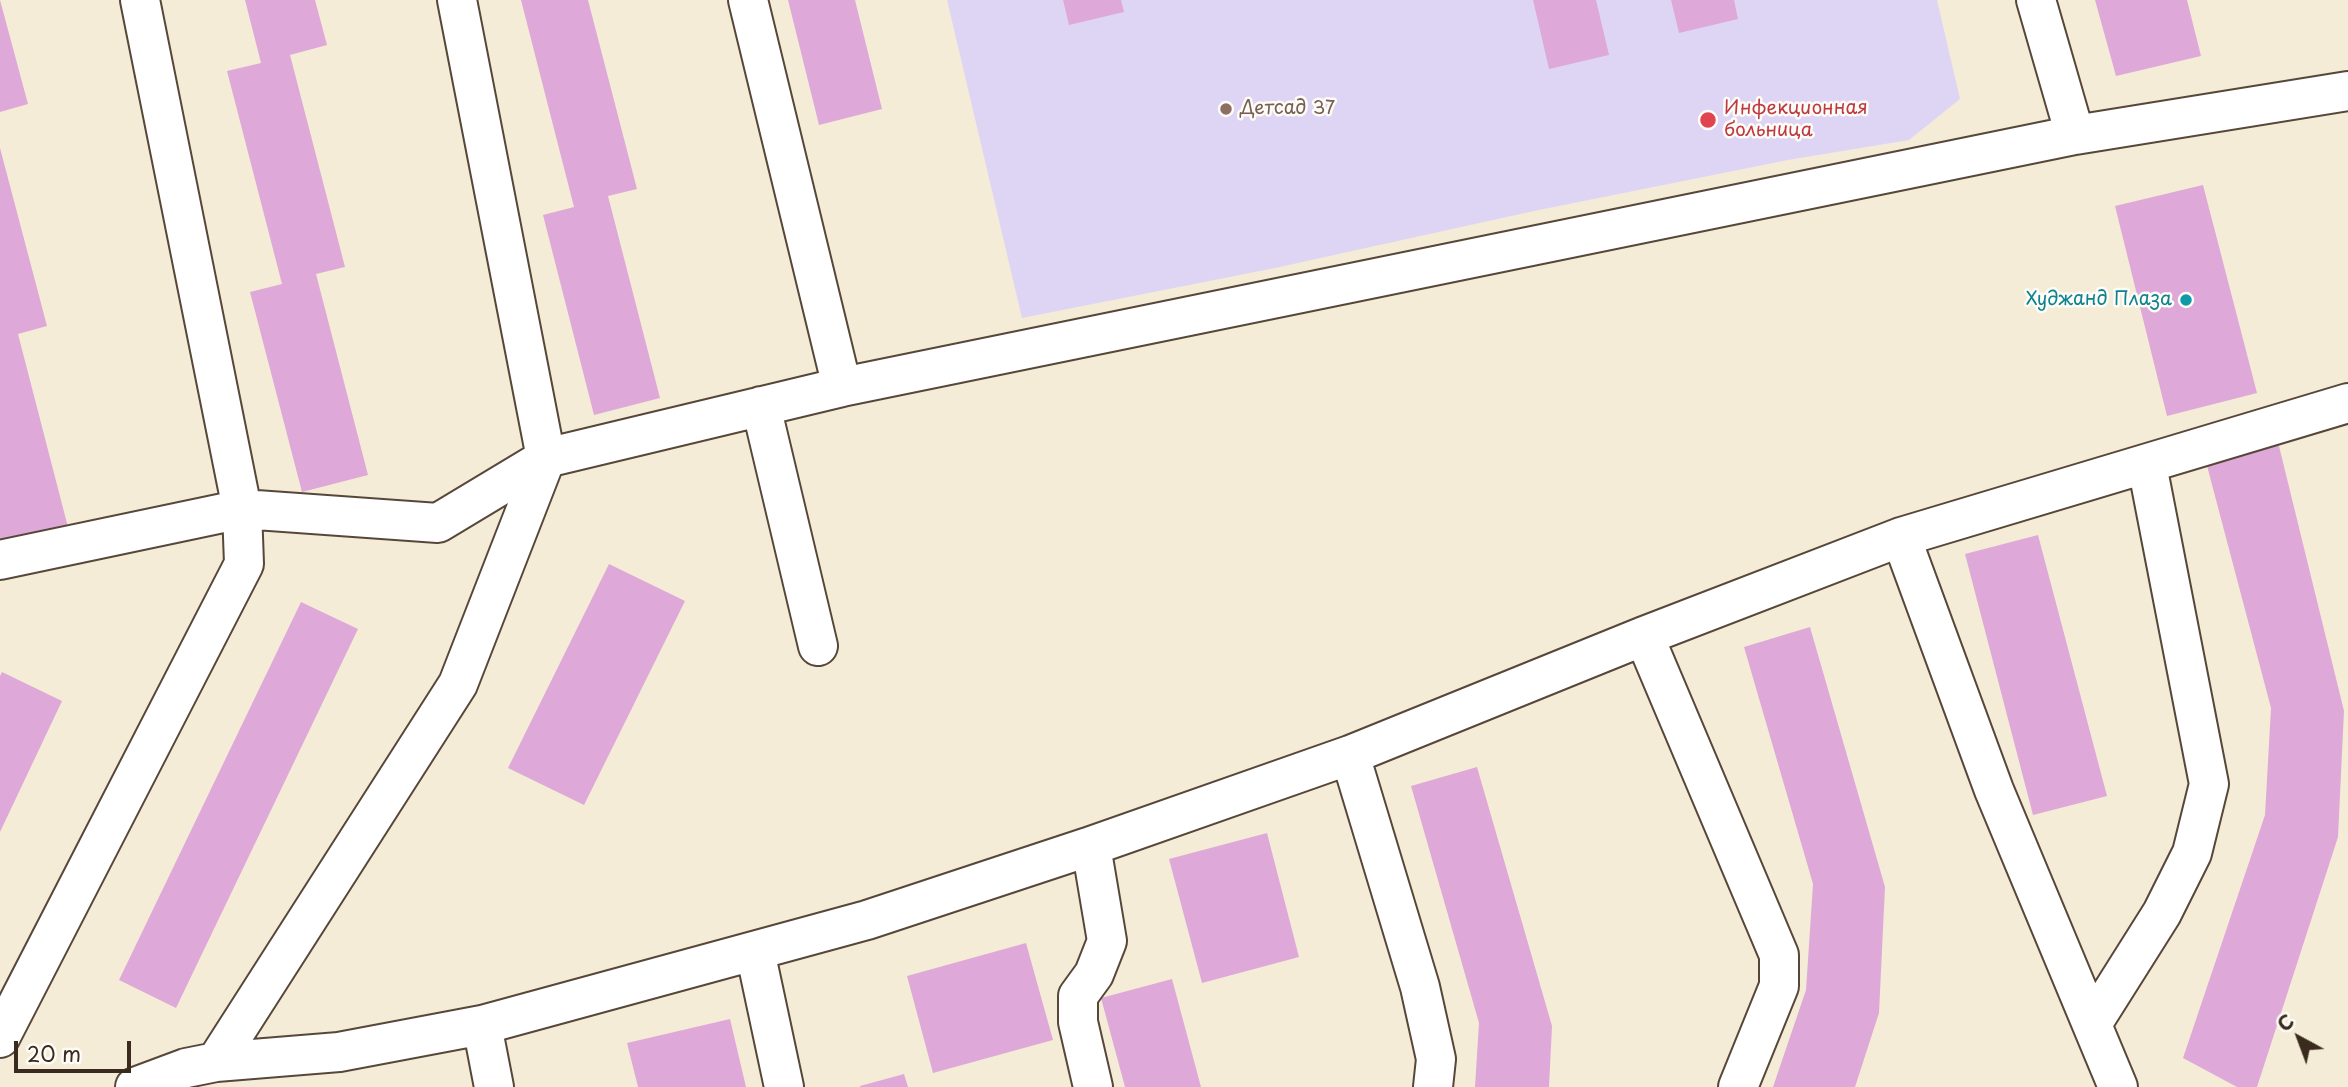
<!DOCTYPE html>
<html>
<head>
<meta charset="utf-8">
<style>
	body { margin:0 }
	#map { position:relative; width:2348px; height:1087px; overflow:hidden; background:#f4ecd6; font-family:"Playpen Sans",sans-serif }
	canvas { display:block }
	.north { position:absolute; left:2264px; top:1003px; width:70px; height:70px; -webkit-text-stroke:5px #fdfcf7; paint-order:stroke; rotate:319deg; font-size:19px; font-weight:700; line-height:28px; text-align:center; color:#3b2a1e }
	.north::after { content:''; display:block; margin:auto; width:24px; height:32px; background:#3b2a1e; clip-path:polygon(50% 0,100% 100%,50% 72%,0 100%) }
	.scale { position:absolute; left:14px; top:1041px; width:117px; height:32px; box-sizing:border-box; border:4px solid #3b2a1e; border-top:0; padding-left:9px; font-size:21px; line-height:24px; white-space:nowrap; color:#3b2a1e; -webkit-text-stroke:5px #fdfcf7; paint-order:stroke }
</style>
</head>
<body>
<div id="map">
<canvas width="2348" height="1087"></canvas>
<div class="north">С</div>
<div class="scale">20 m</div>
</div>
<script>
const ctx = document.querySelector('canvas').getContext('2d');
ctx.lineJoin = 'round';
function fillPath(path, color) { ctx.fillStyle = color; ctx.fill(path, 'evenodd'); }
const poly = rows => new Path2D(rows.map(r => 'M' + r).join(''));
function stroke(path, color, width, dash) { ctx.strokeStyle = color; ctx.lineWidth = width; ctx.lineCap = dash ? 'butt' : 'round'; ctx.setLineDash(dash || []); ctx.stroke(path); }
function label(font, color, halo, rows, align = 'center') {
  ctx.font = font + ' "Playpen Sans",sans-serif'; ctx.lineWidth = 5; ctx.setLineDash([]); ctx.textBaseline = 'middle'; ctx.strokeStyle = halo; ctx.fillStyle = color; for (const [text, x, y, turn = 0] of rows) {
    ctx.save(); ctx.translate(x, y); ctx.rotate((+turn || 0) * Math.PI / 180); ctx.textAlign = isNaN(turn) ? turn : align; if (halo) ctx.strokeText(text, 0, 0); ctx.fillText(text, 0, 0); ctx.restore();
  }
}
const built = poly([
	[947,0,1937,0,1960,99,1909,140,1788,160,1534,211,1275,268,1022,318]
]);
const building = poly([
	[0,0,28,104,0,112],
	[245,0,315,0,327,45,290,55,345,267,316,274,368,475,302,492,250,292,282,284,227,71,261,63],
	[521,0,588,0,637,189,608,196,660,398,594,415,543,215,574,207],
	[788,0,855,0,882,109,819,125],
	[1063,0,1121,0,1124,12,1069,25],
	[1533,0,1596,0,1609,55,1549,69],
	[1671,0,1734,0,1738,19,1679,33],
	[2095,0,2187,0,2201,56,2116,76],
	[0,148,47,326,18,334,70,535,3,552,0,539],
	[2203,185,2257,393,2167,416,2115,206],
	[2278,442,2344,711,2338,837,2257,1087,2237,1087,2183,1058,2265,815,2271,708,2206,462],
	[2038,535,2107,796,2033,815,1965,554],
	[609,564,685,601,584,805,508,768],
	[301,602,358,629,176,1008,119,980],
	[1810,627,1885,887,1879,1013,1855,1087,1773,1087,1806,990,1813,884,1744,647],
	[2,672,62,701,0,832,0,676],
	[1477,767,1552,1026,1549,1087,1475,1087,1479,1023,1411,786],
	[1267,833,1299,957,1202,983,1169,859],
	[1026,943,1053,1040,933,1073,907,976],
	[1172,979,1201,1087,1125,1087,1101,998],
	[730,1019,746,1087,638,1087,627,1043],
	[904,1074,908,1087,860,1087,860,1086]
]);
const minor = poly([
	[748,0,842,387],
	[2036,0,2075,135],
	[761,406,818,646],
	[1901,537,1994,790,2118,1087],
	[0,560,242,509,438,523,546,458,842,387,2075,135,2348,91],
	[1644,636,1779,955,1779,986,1738,1087],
	[1350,755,1420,987,1436,1059,1433,1087],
	[1091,846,1107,941,1094,974,1078,996,1078,1022,1093,1087],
	[755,951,784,1087],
	[2092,1024,2162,913,2192,853,2209,784,2147,465],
	[482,1025,494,1087],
	[0,1038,244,564,242,509,140,0],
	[216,1062,458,684,546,458,457,0],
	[135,1087,186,1068,216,1062,339,1052,482,1025,867,920,1091,846,1350,755,1644,636,1901,537,2348,403]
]);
const markers = [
	[1226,109,7,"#8d6e63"],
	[1708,120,9,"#e0444e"],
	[2186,300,7,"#0f9aa8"]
];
const educationNames = [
	["Детсад 37",1240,109]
];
const healthNames = [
	["Инфекционная",1724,109],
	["больница",1724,131]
];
const cultureNames = [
	["Худжанд Плаза",2172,300]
];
fillPath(built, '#ded5f5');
fillPath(building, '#dea9d8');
stroke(minor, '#57473a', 42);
stroke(minor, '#fff', 38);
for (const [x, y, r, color] of markers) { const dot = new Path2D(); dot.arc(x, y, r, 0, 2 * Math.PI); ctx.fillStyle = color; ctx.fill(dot); stroke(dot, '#fdfcf7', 2.5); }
label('19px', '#785e54', '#fdfcf7', educationNames, 'left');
label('19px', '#be3a42', '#fdfcf7', healthNames, 'left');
label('19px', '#0d838f', '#fdfcf7', cultureNames, 'right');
</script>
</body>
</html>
